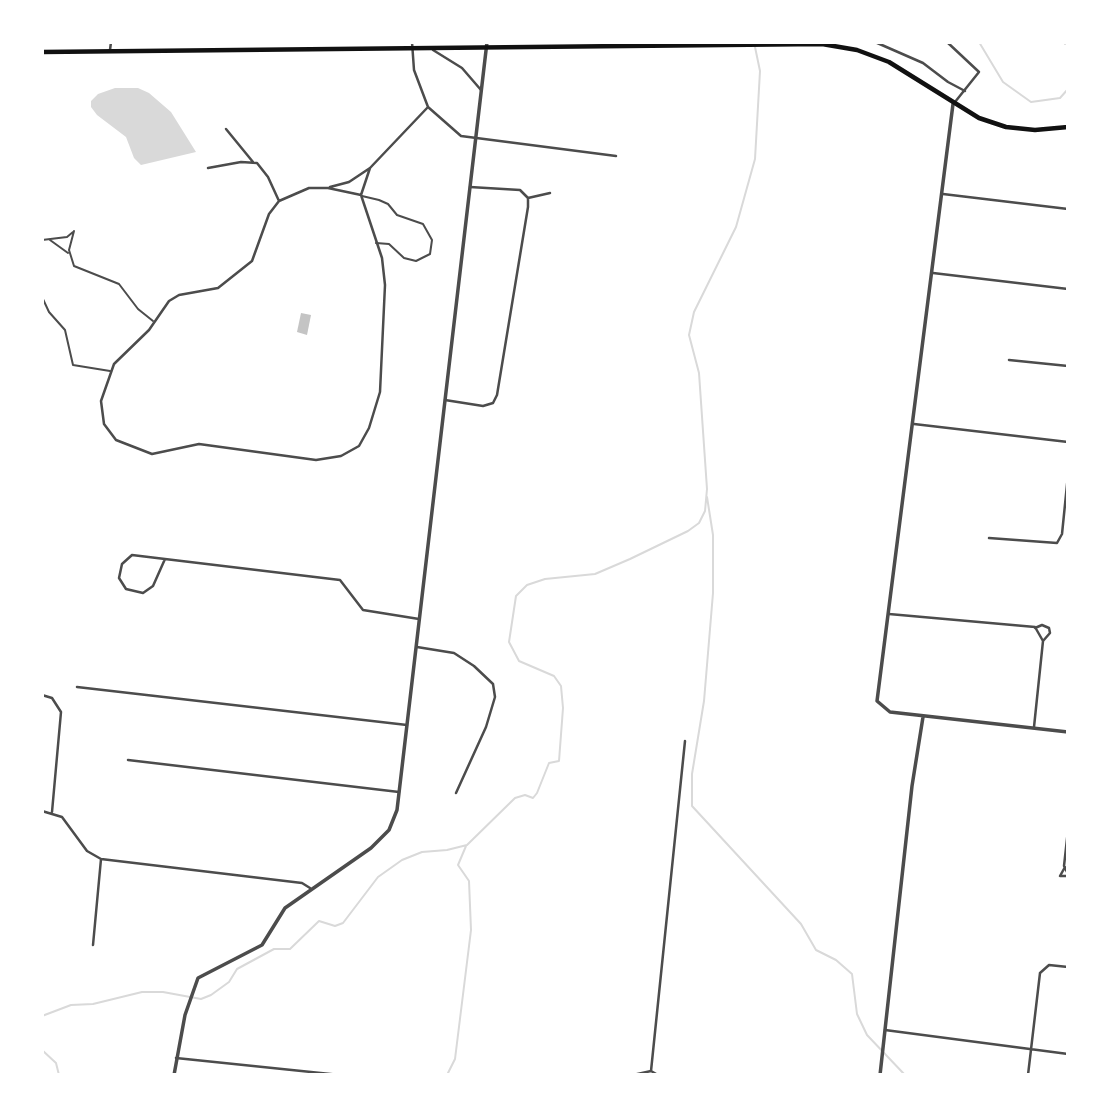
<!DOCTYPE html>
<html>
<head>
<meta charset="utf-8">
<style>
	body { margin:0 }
	#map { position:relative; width:1110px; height:1117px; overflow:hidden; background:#fff; font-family:Merriweather,serif }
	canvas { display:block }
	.frame { position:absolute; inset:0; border:44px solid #fff; pointer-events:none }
</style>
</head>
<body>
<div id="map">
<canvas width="1110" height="1117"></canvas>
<div class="frame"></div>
</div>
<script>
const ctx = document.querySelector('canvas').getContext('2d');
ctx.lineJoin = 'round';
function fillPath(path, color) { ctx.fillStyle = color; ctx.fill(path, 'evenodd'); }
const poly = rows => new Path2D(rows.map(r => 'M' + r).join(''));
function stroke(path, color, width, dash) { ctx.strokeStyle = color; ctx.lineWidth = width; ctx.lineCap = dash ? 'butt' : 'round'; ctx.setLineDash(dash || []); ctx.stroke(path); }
const water = poly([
	[115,88,138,88,149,93,171,112,196,152,141,165,134,158,126,137,97,115,91,107,91,101,98,94]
]);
const stream = poly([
	[979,42,1003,82,1031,102,1060,98,1068,89],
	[707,497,713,535,713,593,704,701,692,774,692,806,801,924,816,950,836,960,852,974,857,1014,867,1035,905,1075],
	[42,1016,71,1005,93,1004,142,992,163,992,201,999,211,995,229,982,237,969,274,949,290,949,319,921,335,926,343,923,378,877,402,860,422,852,447,850,467,845,515,798,525,795,533,798,537,793,549,763,559,761,563,708,561,686,554,676,519,661,509,642,516,596,527,585,545,579,595,574,630,559,688,531,699,523,705,511,707,489,699,373,689,335,694,312,736,227,755,159,760,71,755,47],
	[42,1050,56,1063,59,1075],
	[447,1075,455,1059,471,930,469,881,458,865,466,846]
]);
const building = poly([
	[301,313,311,315,307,335,297,332]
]);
const service = poly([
	[362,196,379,200,388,204,397,215,423,224,432,240,430,254,416,261,404,258,389,244,376,243],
	[74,231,69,250,74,266,119,284,138,309,153,321],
	[42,240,67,237,73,232],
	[50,240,68,253],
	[42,297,49,312,65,330,73,365,110,371]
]);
const minor = poly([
	[412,42,414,70,428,107,461,136,616,156],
	[875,42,923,63,948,82,965,91],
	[947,42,979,72,955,102],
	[1064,42,1065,43],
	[110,50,111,42],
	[433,50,462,68,481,90],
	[226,129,253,162],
	[208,168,241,162,257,163,268,177,279,201,309,188,328,188,361,195],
	[330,187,349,182,370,168],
	[943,194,1068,209],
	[528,198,550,193],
	[279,201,269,214,252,261,218,288,179,295,169,301,149,330,114,364,101,401,104,424,116,440,152,454,199,444,316,460,341,456,359,446,369,428,380,392,385,285,382,258,361,195,370,168,428,107],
	[933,273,1068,289],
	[1009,360,1068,366],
	[445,400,483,406,493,403,497,395,528,207,528,198,520,190,470,187],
	[914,424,1068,442],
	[989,538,1057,543,1062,534,1068,475],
	[132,555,165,559,153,586,143,593,126,589,119,578,122,564,132,555],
	[165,559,340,580,363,610,419,619],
	[889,614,1035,627,1043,641,1034,727],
	[1035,628,1042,625,1049,628,1050,633,1043,641],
	[417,647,454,653,474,666,493,684,495,697,486,727,456,793],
	[77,687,407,725],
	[42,695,52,698,61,712,52,812],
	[128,760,399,792],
	[42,811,62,817,87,851,101,859,302,883,310,888],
	[1068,830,1064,866,1068,874],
	[1065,867,1060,876,1068,876],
	[93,945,101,859],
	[885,1030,1068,1054],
	[176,1058,340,1075],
	[651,1071,685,741],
	[633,1075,651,1071,658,1075],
	[1028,1075,1040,973,1049,965,1068,967]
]);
const tertiary = poly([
	[953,104,877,701,890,712,1068,732],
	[174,1075,185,1015,198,978,262,945,285,908,371,848,389,830,397,810,487,42],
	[880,1075,912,786,923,717]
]);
const secondary = poly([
	[42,52,822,44,857,50,889,62,979,118,1006,127,1035,130,1068,127]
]);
fillPath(water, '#d9d9d9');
stroke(stream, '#d9d9d9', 2);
fillPath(building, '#c4c4c4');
stroke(service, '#4c4c4c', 2);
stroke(minor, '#4c4c4c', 2.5);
stroke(tertiary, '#4c4c4c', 3.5);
stroke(secondary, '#111', 4.5);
</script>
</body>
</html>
